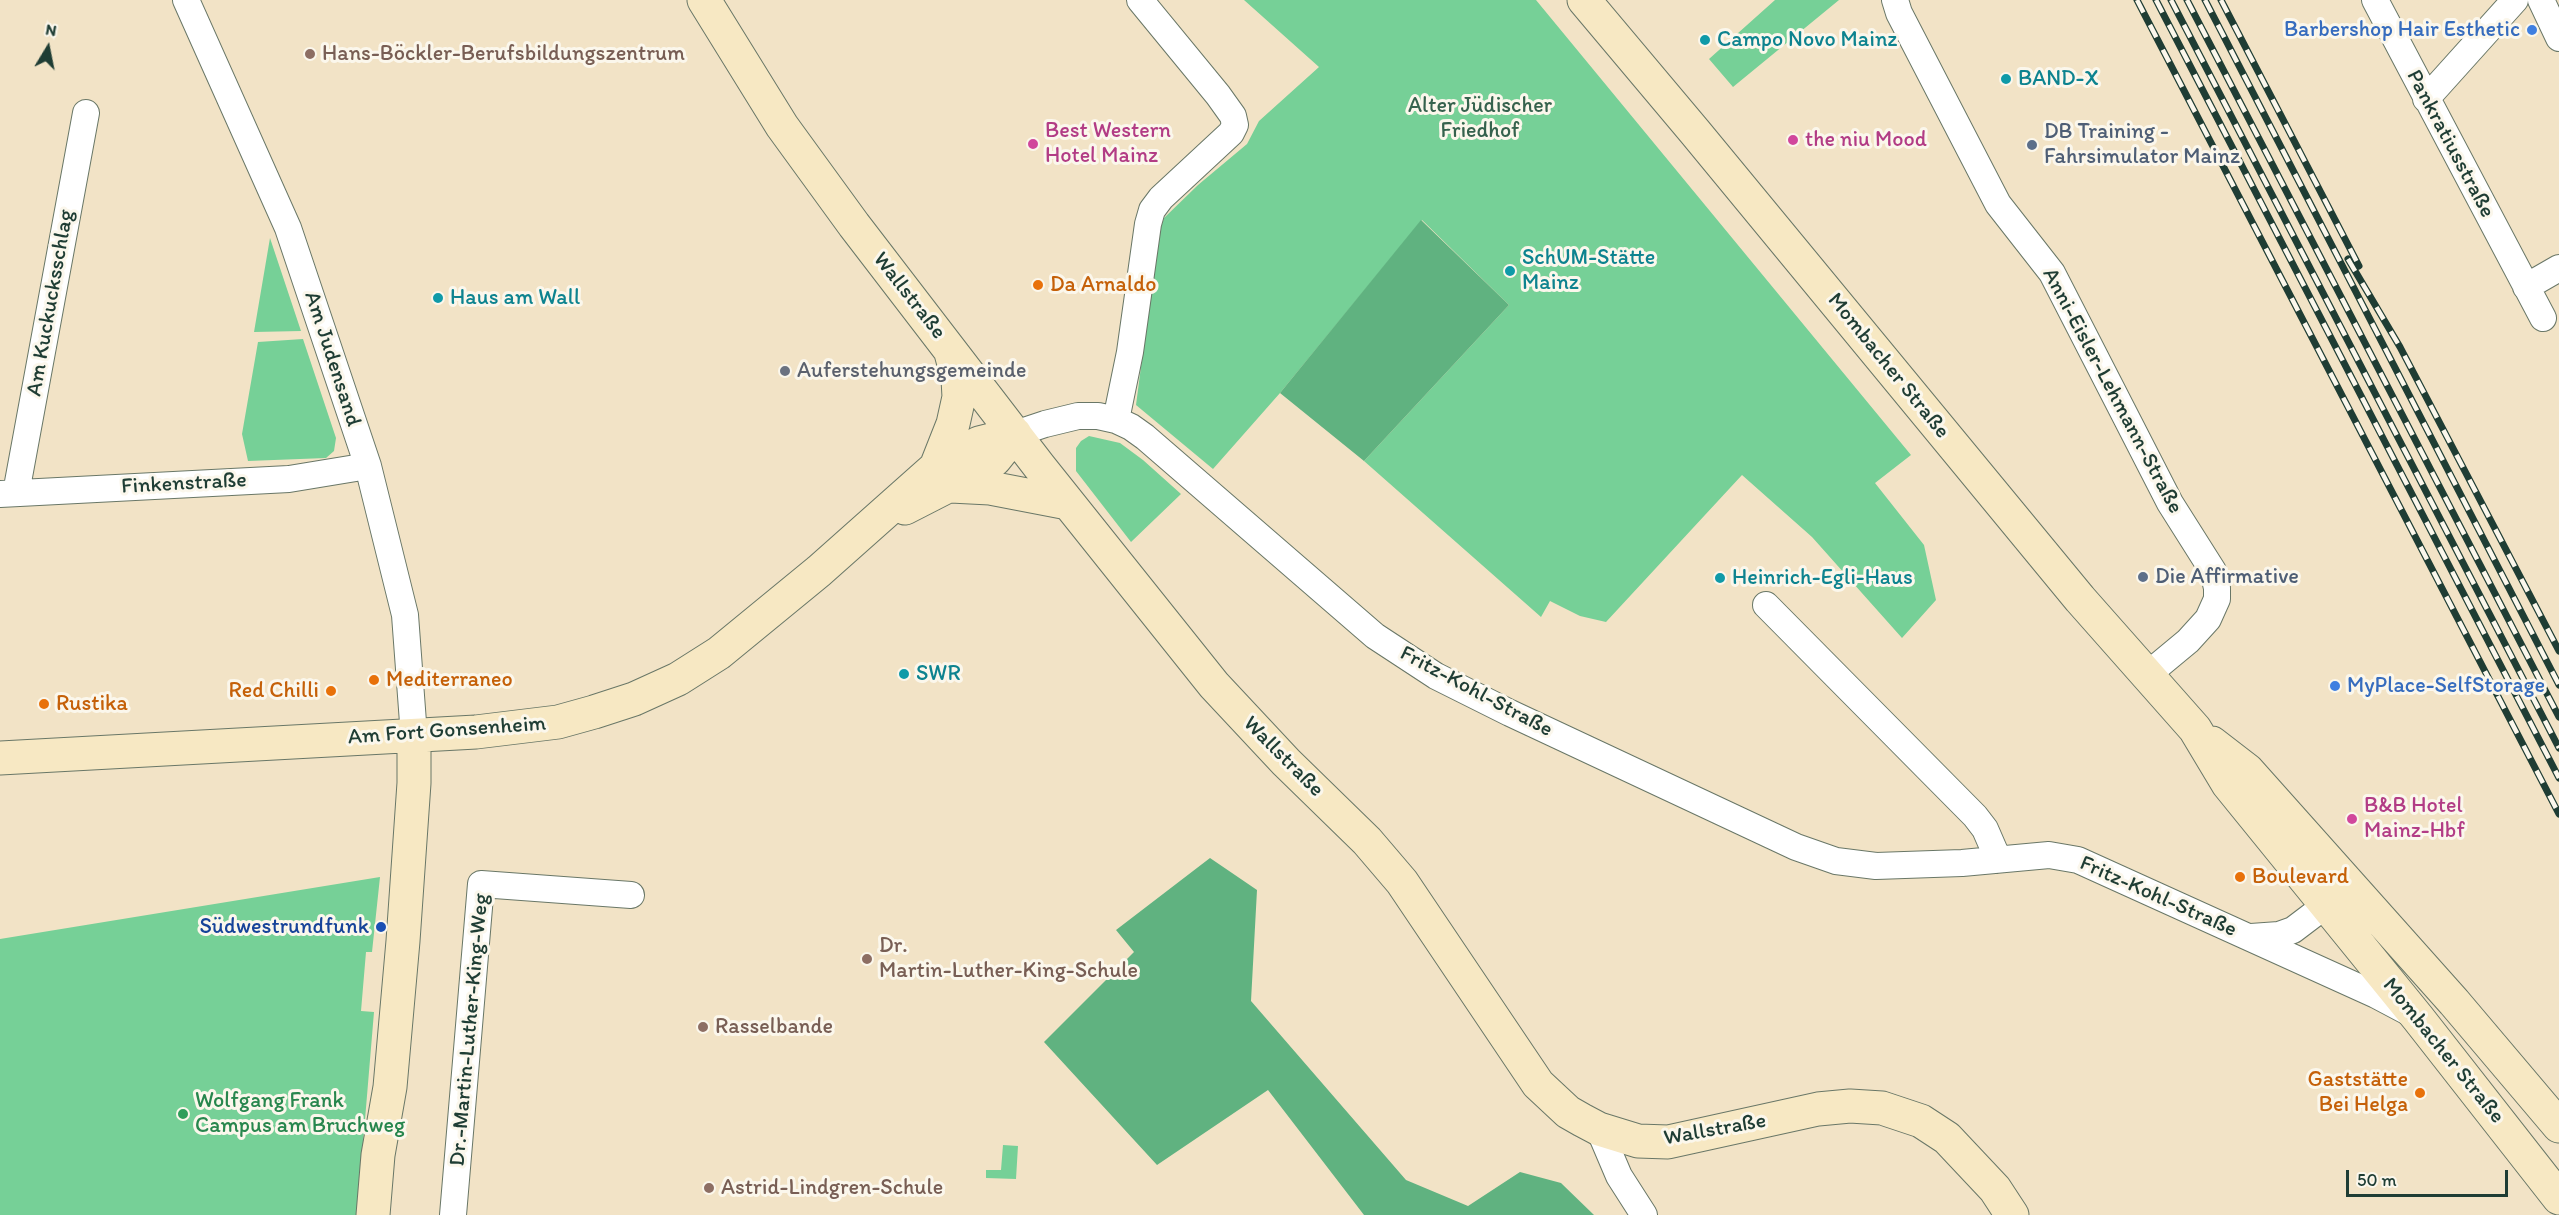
<!DOCTYPE html>
<html>
<head>
<meta charset="utf-8">
<style>
	body { margin:0 }
	#map { position:relative; width:2559px; height:1215px; overflow:hidden; background:#f2e3c6; font-family:Itim,sans-serif }
	canvas { display:block }
	.north { position:absolute; left:18px; top:18px; width:60px; height:60px; -webkit-text-stroke:4px #fbf7ec; paint-order:stroke; rotate:10deg; font-size:16px; font-weight:700; line-height:24px; text-align:center; color:#1f3d34 }
	.north::after { content:''; display:block; margin:auto; width:21px; height:27px; background:#1f3d34; clip-path:polygon(50% 0,100% 100%,50% 72%,0 100%) }
	.scale { position:absolute; left:2346px; top:1170px; width:162px; height:27px; box-sizing:border-box; border:3px solid #1f3d34; border-top:0; padding-left:8px; font-size:18px; line-height:21px; white-space:nowrap; color:#1f3d34; -webkit-text-stroke:4px #fbf7ec; paint-order:stroke }
</style>
</head>
<body>
<div id="map">
<canvas width="2559" height="1215"></canvas>
<div class="north">N</div>
<div class="scale">50 m</div>
</div>
<script>
const ctx = document.querySelector('canvas').getContext('2d');
ctx.lineJoin = 'round';
function fillPath(path, color) { ctx.fillStyle = color; ctx.fill(path, 'evenodd'); }
const poly = rows => new Path2D(rows.map(r => 'M' + r).join(''));
function stroke(path, color, width, dash) { ctx.strokeStyle = color; ctx.lineWidth = width; ctx.lineCap = dash ? 'butt' : 'round'; ctx.setLineDash(dash || []); ctx.stroke(path); }
function label(font, color, halo, rows, align = 'center') {
  ctx.font = font + ' Itim,sans-serif'; ctx.lineWidth = 6; ctx.setLineDash([]); ctx.textBaseline = 'middle'; ctx.strokeStyle = halo; ctx.fillStyle = color; for (const [text, x, y, turn = 0] of rows) {
    ctx.save(); ctx.translate(x, y); ctx.rotate((+turn || 0) * Math.PI / 180); ctx.textAlign = isNaN(turn) ? turn : align; if (halo) ctx.strokeText(text, 0, 0); ctx.fillText(text, 0, 0); ctx.restore();
  }
}
const green = poly([
	[1244,0,1536,0,1911,455,1875,483,1924,545,1936,600,1902,638,1812,537,1742,475,1606,622,1580,616,1550,601,1541,617,1364,461,1509,305,1422,220,1280,393,1213,469,1136,405,1158,236,1164,218,1198,185,1247,144,1259,121,1319,67],
	[1775,0,1839,0,1733,87,1709,59],
	[270,238,301,331,254,332],
	[303,339,336,438,334,451,326,458,248,461,242,434,258,342],
	[1089,436,1120,443,1143,460,1181,494,1131,542,1076,471,1076,448,1081,441],
	[380,877,372,952,366,952,361,1011,374,1012,357,1215,0,1215,0,939],
	[1003,1145,1018,1146,1016,1179,986,1178,986,1170,1001,1170]
]);
const forest = poly([
	[1421,220,1509,305,1364,461,1280,393],
	[1210,858,1257,890,1251,1001,1406,1180,1468,1206,1520,1172,1561,1183,1594,1215,1364,1215,1268,1090,1157,1165,1044,1042,1134,952,1116,930]
]);
const street = poly([
	[186,0,288,228,368,466,405,615,414,736],
	[1895,0,1899,13,1998,204,2052,273,2170,503,2213,571,2217,588,2217,599,2208,619,2188,641,2147,675],
	[2375,0,2543,318],
	[2541,0,2559,38],
	[2426,99,2515,0],
	[2526,287,2559,268],
	[1116,420,1130,352,1148,224,1152,210,1161,198,1231,133,1235,125,1233,116,1218,95,1140,0],
	[1015,434,1045,424,1078,416,1098,416,1116,420,1131,427,1145,437,1375,636,1436,676,1510,713,1796,847,1836,861,1876,866,1962,863,2049,855,2078,860,2376,995,2410,1013],
	[16,493,86,113],
	[0,494,289,479,368,466],
	[1766,605,1975,816,1985,829,1995,852,1996,860],
	[2251,937,2279,935,2293,930,2326,905],
	[1599,1129,1619,1176,1644,1215],
	[453,1215,481,884,631,895]
]);
const secondary = poly([
	[704,0,782,126,854,225,1039,466,1214,685,1286,762,1367,841,1402,882,1538,1084,1568,1112,1582,1120,1599,1129,1638,1141,1668,1142,1818,1109,1850,1106,1882,1108,1921,1121,1947,1138,1995,1189,2012,1215],
	[1584,0,1695,132,2080,599,2195,729,2228,784,2418,1018,2559,1198],
	[936,467,953,424,959,397,958,379,951,353],
	[951,486,990,488,1068,503],
	[905,508,985,467,995,459,1015,434],
	[2212,743,2247,770,2454,1002,2559,1126],
	[0,758,476,732,558,722,594,712,634,699,678,679,719,653,819,571,936,467,979,443,1015,434],
	[373,1215,378,1155,390,1087,403,941,414,783,414,736]
]);
const rail = poly([
	[2137,0,2559,814],
	[2156,0,2559,778],
	[2171,0,2559,748],
	[2187,0,2559,717],
	[2205,0,2559,685],
	[2221,0,2359,266],
	[2348,259,2400,347,2559,651]
]);
const markers = [
	[2532,30,6,"#3f7fe0"],
	[1705,40,6,"#0f9aa8"],
	[310,54,6,"#8d6e63"],
	[2006,79,6,"#0f9aa8"],
	[1793,140,6,"#d1479c"],
	[1033,144,6,"#d1479c"],
	[2032,145,6,"#5c6f8a"],
	[1510,271,6,"#0f9aa8"],
	[1038,285,6,"#e8710a"],
	[438,298,6,"#0f9aa8"],
	[785,371,6,"#6b7280"],
	[2143,577,6,"#5c6f8a"],
	[1720,578,6,"#0f9aa8"],
	[904,674,6,"#0f9aa8"],
	[374,680,6,"#e8710a"],
	[2335,686,6,"#3f7fe0"],
	[331,691,6,"#e8710a"],
	[44,704,6,"#e8710a"],
	[2352,819,6,"#d1479c"],
	[2240,877,6,"#e8710a"],
	[381,927,6,"#1a4fb4"],
	[867,959,6,"#8d6e63"],
	[703,1027,6,"#8d6e63"],
	[2420,1093,6,"#e8710a"],
	[183,1114,6,"#2e9e5b"],
	[709,1188,6,"#8d6e63"]
];
const shopNames = [
	["Barbershop Hair Esthetic",2520,30],
	["MyPlace-SelfStorage",2347,686,"left"]
];
const cultureNames = [
	["Campo Novo Mainz",1717,40],
	["BAND-X",2018,79],
	["SchUM-Stätte",1522,258],
	["Mainz",1522,283],
	["Haus am Wall",450,298],
	["Heinrich-Egli-Haus",1732,578],
	["SWR",916,674]
];
const educationNames = [
	["Hans-Böckler-Berufsbildungszentrum",322,54],
	["Dr.",879,946],
	["Martin-Luther-King-Schule",879,971],
	["Rasselbande",715,1027],
	["Astrid-Lindgren-Schule",721,1188]
];
const parkNames = [
	["Alter Jüdischer",1480,106],
	["Friedhof",1480,131]
];
const hotelNames = [
	["Best Western",1045,131],
	["Hotel Mainz",1045,156],
	["the niu Mood",1805,140],
	["B&B Hotel",2364,806],
	["Mainz-Hbf",2364,831]
];
const serviceNames = [
	["DB Training -",2044,132],
	["Fahrsimulator Mainz",2044,157],
	["Die Affirmative",2155,577]
];
const streetNames = [
	["Pankratiusstraße",2450,144,62],
	["Wallstraße",909,296,52],
	["Am Kuckucksschlag",51,303,-80],
	["Am Judensand",332,359,72],
	["Mombacher Straße",1888,366,51],
	["Anni-Eisler-Lehmann-Straße",2112,391,62],
	["Finkenstraße",184,484,-3],
	["Fritz-Kohl-Straße",1476,692,28],
	["Am Fort Gonsenheim",447,731,-4],
	["Wallstraße",1283,757,45],
	["Fritz-Kohl-Straße",2158,897,24],
	["Dr.-Martin-Luther-King-Weg",470,1030,-85],
	["Mombacher Straße",2443,1051,51],
	["Wallstraße",1715,1130,-10]
];
const foodNames = [
	["Da Arnaldo",1050,285],
	["Mediterraneo",386,680],
	["Red Chilli",319,691,"right"],
	["Rustika",56,704],
	["Boulevard",2252,877],
	["Gaststätte",2408,1080,"right"],
	["Bei Helga",2408,1105,"right"]
];
const worshipNames = [
	["Auferstehungsgemeinde",797,371]
];
const transitNames = [
	["Südwestrundfunk",369,927]
];
const leisureNames = [
	["Wolfgang Frank",195,1101],
	["Campus am Bruchweg",195,1126]
];
fillPath(green, '#76d097');
fillPath(forest, '#60b280');
stroke(street, '#697767', 28);
stroke(secondary, '#697767', 35);
stroke(street, '#fff', 26);
stroke(secondary, '#f7e8c3', 33);
stroke(rail, '#1f3d34', 7);
stroke(rail, '#fbf7ec', 4.5, [14]);
for (const [x, y, r, color] of markers) { const dot = new Path2D(); dot.arc(x, y, r, 0, 2 * Math.PI); ctx.fillStyle = color; ctx.fill(dot); stroke(dot, '#fbf7ec', 2); }
label('22px', '#366cbe', '#fbf7ec', shopNames, 'right');
label('22px', '#0d838f', '#fbf7ec', cultureNames, 'left');
label('22px', '#785e54', '#fbf7ec', educationNames, 'left');
label('22px', '#35624d', '#fbf7ec', parkNames);
label('22px', '#b23c85', '#fbf7ec', hotelNames, 'left');
label('22px', '#4e5e75', '#fbf7ec', serviceNames, 'left');
label('22px', '#1f3d34', '#fbf7ec', streetNames);
label('22px', '#c56008', '#fbf7ec', foodNames, 'left');
label('22px', '#5b616d', '#fbf7ec', worshipNames, 'left');
label('22px', '#164399', '#fbf7ec', transitNames, 'right');
label('22px', '#27864d', '#fbf7ec', leisureNames, 'left');
</script>
</body>
</html>
